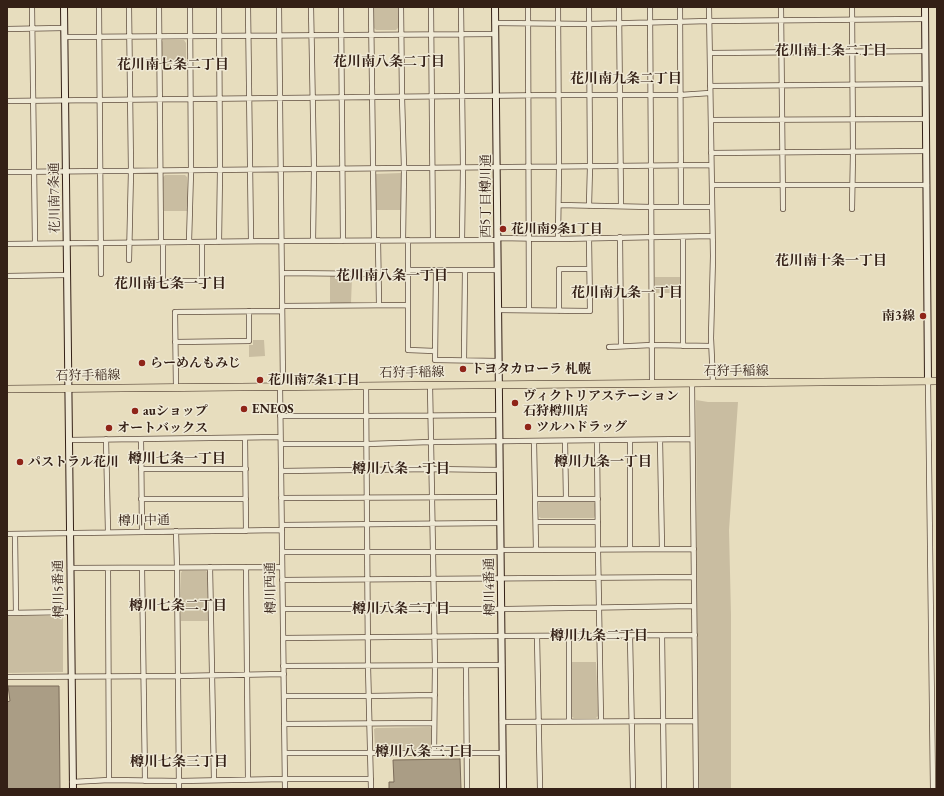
<!DOCTYPE html>
<html>
<head>
<meta charset="utf-8">
<style>
	body { margin:0 }
	#map { position:relative; width:944px; height:796px; overflow:hidden; background:#e7ddbe; font-family:"EB Garamond",serif }
	canvas { display:block }
	.frame { position:absolute; inset:0; border:8px solid #342016; pointer-events:none }
</style>
</head>
<body>
<div id="map">
<canvas width="944" height="796"></canvas>
<div class="frame"></div>
</div>
<script>
const ctx = document.querySelector('canvas').getContext('2d');
ctx.lineJoin = 'round';
function fillPath(path, color) { ctx.fillStyle = color; ctx.fill(path, 'evenodd'); }
const poly = rows => new Path2D(rows.map(r => 'M' + r).join(''));
function stroke(path, color, width, dash) { ctx.strokeStyle = color; ctx.lineWidth = width; ctx.lineCap = dash ? 'butt' : 'round'; ctx.setLineDash(dash || []); ctx.stroke(path); }
function label(font, color, halo, rows, align = 'center') {
  ctx.font = font + ' "EB Garamond","Noto Serif JP",serif'; ctx.lineWidth = 3; ctx.setLineDash([]); ctx.textBaseline = 'middle'; ctx.strokeStyle = halo; ctx.fillStyle = color; for (const [text, x, y, turn = 0] of rows) {
    ctx.save(); ctx.translate(x, y); ctx.rotate((+turn || 0) * Math.PI / 180); ctx.textAlign = isNaN(turn) ? turn : align; if (halo) ctx.strokeText(text, 0, 0); ctx.fillText(text, 0, 0); ctx.restore();
  }
}
const green = poly([
	[373,7,399,7,401,19,398,28,396,30,376,30,374,28,371,17],
	[163,40,184,40,186,43,186,68,162,68,162,42],
	[401,173,402,210,376,210,375,174],
	[165,175,185,175,187,177,188,211,164,211,163,177],
	[330,276,352,277,351,303,330,303],
	[655,277,680,277,680,293,655,293],
	[253,340,264,340,265,356,249,357,249,345,253,345],
	[696,400,708,402,738,402,729,530,731,615,731,789,698,789],
	[540,502,594,502,595,504,595,516,594,518,541,518,539,517,539,504],
	[182,571,206,571,207,572,208,621,181,621,181,573],
	[7,616,63,616,63,672,7,673],
	[572,662,596,662,598,716,596,718,574,718,572,717],
	[430,727,431,728,431,748,430,749,377,750,375,748,374,729,376,728]
]);
const water = poly([
	[8,686,59,686,60,789,7,789,7,702,10,701,8,686],
	[460,759,461,789,389,789,389,782,394,782,393,760,460,759]
]);
const street = poly([
	[32,7,35,243],
	[99,7,101,274],
	[159,7,161,242],
	[219,7,220,170,219,242],
	[248,7,251,241],
	[279,7,283,386],
	[311,7,314,169,313,241],
	[341,7,343,241],
	[371,7,374,240],
	[401,7,402,97,404,168,403,240],
	[431,7,433,240],
	[461,7,463,168,462,240],
	[528,7,529,310],
	[589,7,590,166,589,206],
	[619,7,621,206],
	[650,7,651,166,652,383],
	[680,7,681,207],
	[709,7,713,256,711,338,713,383],
	[781,7,783,209],
	[852,7,853,152,852,209],
	[495,23,589,24,710,21,925,19],
	[7,29,64,28],
	[65,37,495,34],
	[710,53,925,51],
	[710,86,926,84],
	[7,101,559,95,680,95,710,93],
	[711,120,926,119],
	[711,153,926,151],
	[7,172,711,165],
	[712,185,927,185],
	[559,205,651,207,712,207],
	[620,237,621,346],
	[497,238,558,239,559,166,558,7],
	[558,239,712,236],
	[378,240,379,305],
	[408,240,408,350,435,351],
	[163,242,163,281,202,281,202,242],
	[189,242,191,171,190,7],
	[7,244,281,241,497,240],
	[129,260,131,171,129,7],
	[408,270,497,270],
	[436,270,435,360,498,361],
	[282,273,378,274],
	[7,276,67,275],
	[282,306,408,305],
	[498,310,590,311,589,238],
	[559,311,559,269,589,269],
	[175,342,249,341,249,311],
	[683,346,683,237],
	[609,347,652,345,711,346],
	[464,360,465,270],
	[928,381,933,789],
	[692,383,696,789],
	[430,385,435,666,434,753],
	[280,386,285,789],
	[366,386,368,666,371,789],
	[176,387,175,312,282,311],
	[280,416,366,416,499,415],
	[245,438,246,531],
	[106,439,108,532],
	[141,439,142,532],
	[69,440,280,437],
	[660,440,662,549],
	[565,441,566,499],
	[597,441,598,550,601,721],
	[534,442,536,550],
	[281,444,367,444,431,442,692,439],
	[141,469,246,469],
	[281,471,432,469,500,470],
	[281,498,500,497],
	[141,499,246,499],
	[535,499,598,499],
	[536,522,598,522],
	[282,525,500,523],
	[176,531,177,567,179,789],
	[7,534,282,530],
	[15,534,16,613],
	[630,549,630,440],
	[500,550,694,549],
	[282,552,500,552],
	[210,567,214,780],
	[246,567,248,779],
	[70,568,282,567],
	[108,568,109,780],
	[142,568,145,781],
	[282,580,694,577],
	[283,609,507,609,694,606],
	[7,613,71,612],
	[662,635,664,789],
	[537,636,540,789],
	[630,636,633,789],
	[283,638,501,636,695,635],
	[466,665,467,789],
	[283,666,502,665],
	[7,677,178,676,284,674],
	[284,696,369,696,435,695],
	[569,721,569,636],
	[502,722,695,721],
	[284,724,434,723],
	[285,753,503,753],
	[72,782,109,780,179,781,285,779,371,779]
]);
const secondary = poly([
	[64,7,73,789],
	[495,7,503,789],
	[925,7,928,381]
]);
const primary = poly([
	[7,389,937,381]
]);
const markers = [
	[503,229,4,"#8f2418"],
	[923,316,4,"#8f2418"],
	[142,363,4,"#8f2418"],
	[463,369,4,"#8f2418"],
	[260,380,4,"#8f2418"],
	[515,403,4,"#8f2418"],
	[244,409,4,"#8f2418"],
	[135,411,4,"#8f2418"],
	[528,427,4,"#8f2418"],
	[109,428,4,"#8f2418"],
	[20,462,4,"#8f2418"]
];
const streetNames = [
	["西5丁目樽川通",486,196,-90],
	["花川南7条通",55,198,-91],
	["石狩手稲線",736,371],
	["石狩手稲線",412,373,-1],
	["石狩手稲線",88,376,-1],
	["樽川中通",144,521,-1],
	["樽川4番通",490,587,-91],
	["樽川西通",271,588,-91],
	["樽川5番通",59,589,-91]
];
const poiNames = [
	["花川南9条1丁目",511,229],
	["南3線",915,316,"right"],
	["らーめんもみじ",150,363],
	["トヨタカローラ 札幌",471,369],
	["花川南7条1丁目",268,380],
	["ヴィクトリアステーション",523,396],
	["石狩樽川店",523,411],
	["ENEOS",252,409],
	["auショップ",143,411],
	["ツルハドラッグ",536,427],
	["オートバックス",117,428],
	["パストラル花川",28,462]
];
const neighbourhoodNames = [
	["花川南十条二丁目",831,51],
	["花川南八条二丁目",389,62],
	["花川南七条二丁目",173,65],
	["花川南九条二丁目",626,79],
	["花川南十条一丁目",831,261],
	["花川南八条一丁目",392,276],
	["花川南七条一丁目",170,284],
	["花川南九条一丁目",627,293],
	["樽川七条一丁目",177,459],
	["樽川九条一丁目",603,462],
	["樽川八条一丁目",401,469],
	["樽川七条二丁目",178,606],
	["樽川八条二丁目",401,609],
	["樽川九条二丁目",599,636],
	["樽川八条三丁目",424,752],
	["樽川七条三丁目",179,762]
];
fillPath(green, '#c9bda1');
fillPath(water, '#aa9d85');
stroke(water, '#7b6b59', 1);
stroke(street, '#614f40', 6);
stroke(secondary, '#342016', 8);
stroke(primary, '#342016', 8);
stroke(street, '#efe9d5', 4.5);
stroke(secondary, '#efe9d5', 6);
stroke(primary, '#e7ddbe', 7);
for (const [x, y, r, color] of markers) { const dot = new Path2D(); dot.arc(x, y, r, 0, 2 * Math.PI); ctx.fillStyle = color; ctx.fill(dot); stroke(dot, '#efe9d5', 1.5); }
label('13px', '#342016', '#efe9d5', streetNames);
label('bold 13px', '#342016', '#efe9d5', poiNames, 'left');
label('bold 14px', '#342016', '#efe9d5', neighbourhoodNames);
</script>
</body>
</html>
